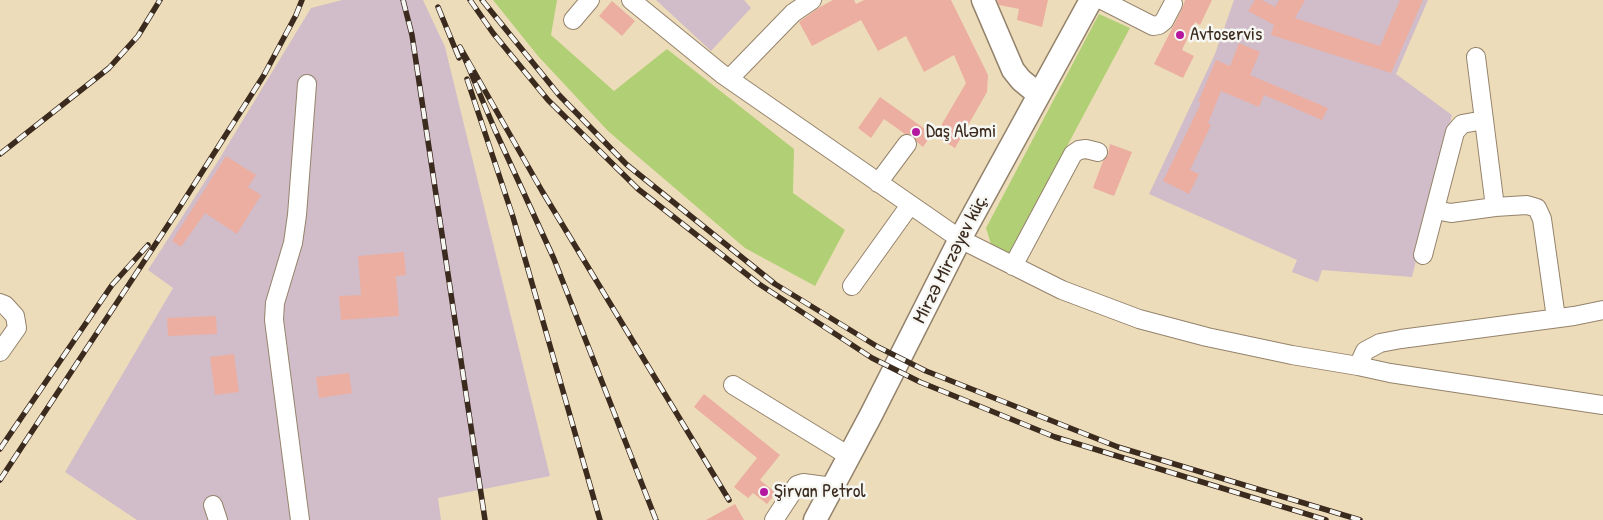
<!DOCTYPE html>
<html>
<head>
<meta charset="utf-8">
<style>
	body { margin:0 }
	canvas { display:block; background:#eddcb9 }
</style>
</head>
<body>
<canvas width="1603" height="520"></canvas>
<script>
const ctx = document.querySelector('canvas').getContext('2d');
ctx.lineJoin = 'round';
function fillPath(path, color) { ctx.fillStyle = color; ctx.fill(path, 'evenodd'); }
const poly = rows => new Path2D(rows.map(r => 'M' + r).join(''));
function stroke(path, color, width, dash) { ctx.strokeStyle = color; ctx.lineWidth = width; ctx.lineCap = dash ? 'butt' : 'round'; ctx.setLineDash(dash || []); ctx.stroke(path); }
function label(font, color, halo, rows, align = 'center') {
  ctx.font = font + ' "Patrick Hand",sans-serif'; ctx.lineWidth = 5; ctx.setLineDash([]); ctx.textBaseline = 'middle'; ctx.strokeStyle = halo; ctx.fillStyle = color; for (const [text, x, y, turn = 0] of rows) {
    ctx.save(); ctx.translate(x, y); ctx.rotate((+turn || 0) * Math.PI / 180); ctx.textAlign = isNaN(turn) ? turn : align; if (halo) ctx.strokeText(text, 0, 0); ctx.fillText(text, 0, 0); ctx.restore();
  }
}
const industrial = poly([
	[342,0,423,0,445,47,550,476,438,498,441,520,137,520,65,472,173,288,148,270,218,161,311,8],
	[656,0,744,0,751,8,711,51],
	[1234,0,1428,0,1396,74,1452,115,1412,277,1322,270,1318,282,1292,272,1297,260,1149,194,1215,54]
]);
const green = poly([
	[493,0,557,0,551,35,614,91,667,49,794,149,793,193,845,230,815,286,745,248,608,131,538,56],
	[1099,14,1130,28,1009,255,991,244,986,228]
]);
const building = poly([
	[833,0,854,0,856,4,864,0,951,0,988,75,987,92,955,148,935,136,966,83,954,55,924,72,906,36,878,51,861,20,812,46,799,22,820,7],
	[997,0,1048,0,1042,27,1017,20,1019,9,999,5],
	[1185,0,1212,0,1200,25,1195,22,1182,50,1194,56,1183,78,1154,64,1182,9],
	[1255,0,1262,0,1275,7,1279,0,1305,0,1295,18,1380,46,1400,0,1423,0,1391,73,1271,35,1274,25,1248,11],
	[612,1,635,21,622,36,599,16],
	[1239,43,1260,52,1250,75,1328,108,1322,120,1264,95,1259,107,1221,91,1208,123,1211,125,1190,170,1199,174,1189,194,1163,181,1201,103,1198,102,1216,60,1230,66],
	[880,97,932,134,923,147,917,142,913,135,905,134,884,119,871,138,858,128],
	[1110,144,1132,152,1114,196,1093,188,1103,161,1108,155],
	[226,156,256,175,248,187,261,195,237,234,205,213,181,247,172,241],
	[404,252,406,275,396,276,399,316,341,320,339,296,361,295,358,256],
	[216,316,217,334,168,336,167,318],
	[234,354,239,392,215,395,210,357],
	[349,373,352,393,319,398,316,377],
	[704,394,780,455,760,480,776,493,767,504,753,493,748,498,734,487,757,458,694,407],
	[735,504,744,520,706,520]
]);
const minor = poly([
	[631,0,722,74,960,239,1062,290,1139,319,1207,337,1292,355,1358,366,1390,373,1603,405],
	[1102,0,1153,26,1159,25,1164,21,1173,4],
	[573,20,590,0],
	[1476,57,1495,207,1527,205,1537,208,1542,219,1556,318],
	[729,79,793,13,812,0],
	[878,183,907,144],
	[1435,210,1451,213,1495,207],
	[1423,255,1455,132,1462,124,1484,120],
	[1013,266,1073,154,1079,150,1086,149,1098,152],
	[852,286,910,205],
	[0,303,5,305,15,316,17,328,0,352],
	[1358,366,1365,351,1380,343,1401,339,1574,316,1603,310],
	[733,385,849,456],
	[213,505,218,520],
	[300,520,274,320,275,303,293,243,297,215,307,84],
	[774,520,797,485,803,483,833,487]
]);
const major = poly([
	[983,0,1013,70,1021,80,1038,94],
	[815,520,871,415,960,239,1091,0]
]);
const rail = poly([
	[403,0,412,35,485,520],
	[470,0,493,33,548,100,638,189,759,284,872,358,920,382,1055,437,1326,520],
	[482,0,559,95,626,164,775,284,878,347,926,371,1118,447,1360,520],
	[438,7,459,58],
	[467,79,513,217,600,520],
	[0,154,109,68,138,36,160,0],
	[0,449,112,285,148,245],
	[0,480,174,216,264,75,296,15,302,0],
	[656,520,554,259,495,130,460,47,542,191,729,500]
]);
const markers = [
	[1180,35,5,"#b5179e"],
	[916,132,5,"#b5179e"],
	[764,492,5,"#b5179e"]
];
const poiNames = [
	["Avtoservis",1190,35],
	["Daş Aləmi",926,132],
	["Şirvan Petrol",774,492]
];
const streetNames = [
	["Mirzə Mirzəyev küç.",951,259,-63]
];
fillPath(industrial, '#d1bdc9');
fillPath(green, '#b1cf75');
fillPath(building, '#ebaea1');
stroke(minor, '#94836c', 20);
stroke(major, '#94836c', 25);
stroke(minor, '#fff', 18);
stroke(major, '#fff', 22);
stroke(rail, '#3b2a1e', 5.5);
stroke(rail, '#f6f6f2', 4, [11]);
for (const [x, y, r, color] of markers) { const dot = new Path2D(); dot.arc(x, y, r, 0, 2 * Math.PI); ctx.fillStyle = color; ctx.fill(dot); stroke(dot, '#f6f6f2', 2); }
label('19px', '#3b2a1e', '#f6f6f2', poiNames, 'left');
label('19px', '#3b2a1e', '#f6f6f2', streetNames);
</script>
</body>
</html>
